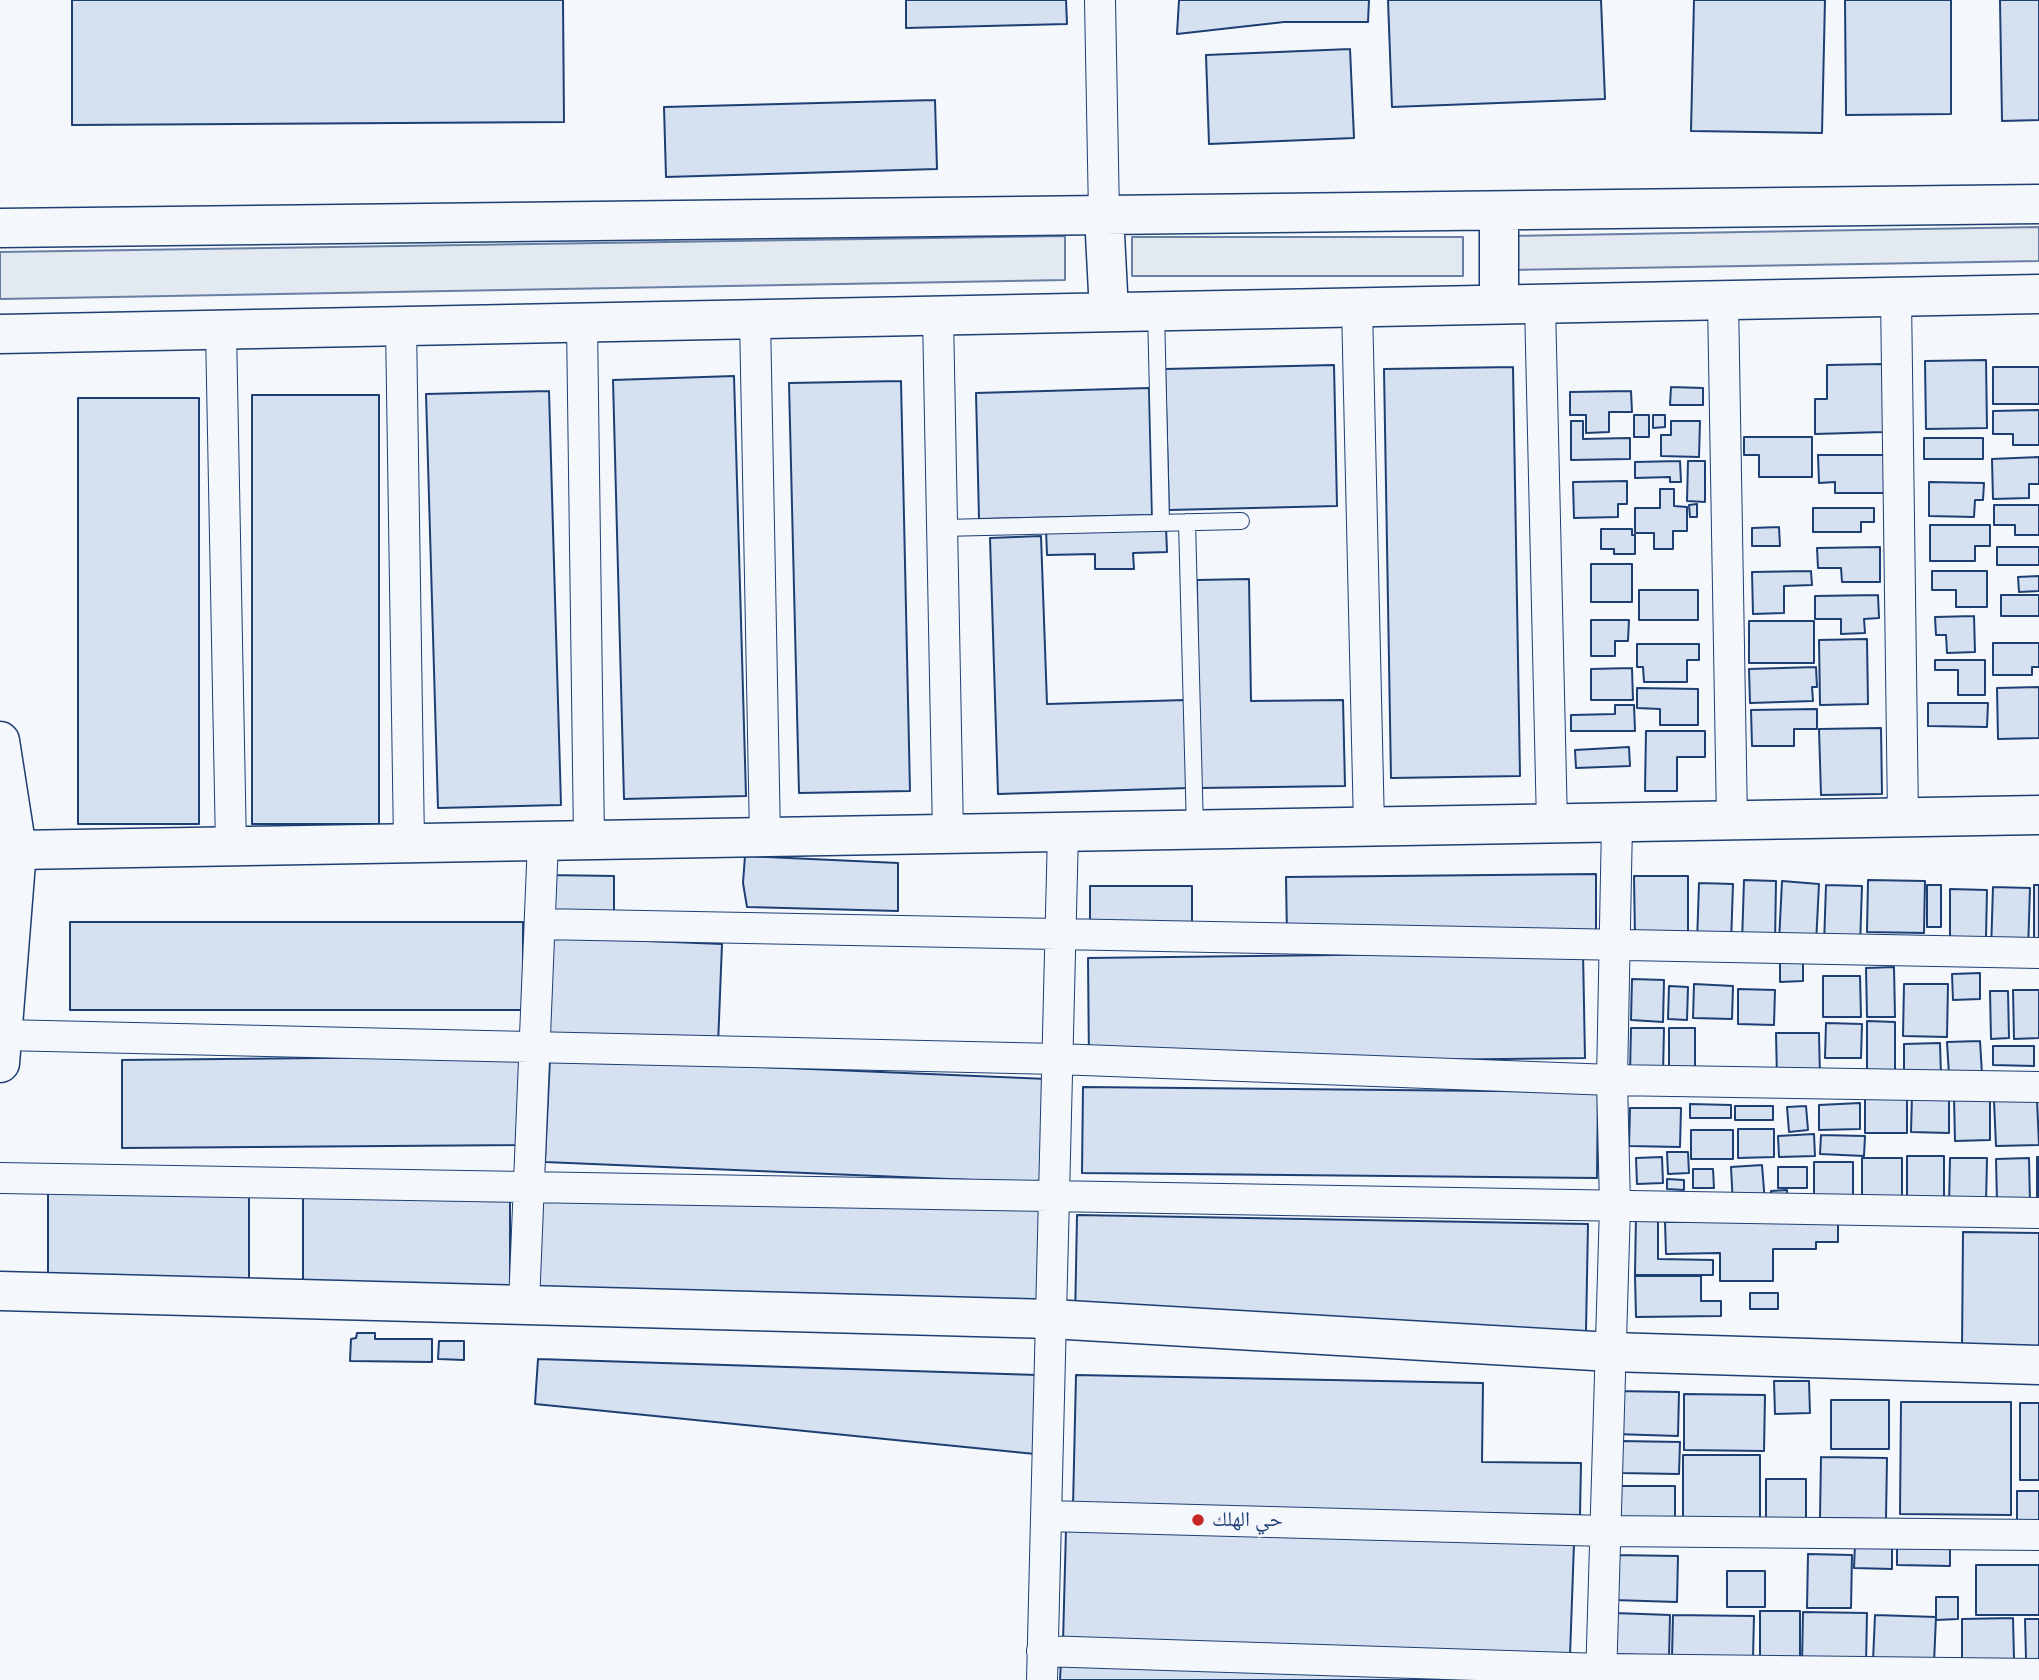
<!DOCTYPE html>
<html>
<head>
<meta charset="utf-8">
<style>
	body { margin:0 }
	canvas { display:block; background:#f4f7fb }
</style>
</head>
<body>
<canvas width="2039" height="1680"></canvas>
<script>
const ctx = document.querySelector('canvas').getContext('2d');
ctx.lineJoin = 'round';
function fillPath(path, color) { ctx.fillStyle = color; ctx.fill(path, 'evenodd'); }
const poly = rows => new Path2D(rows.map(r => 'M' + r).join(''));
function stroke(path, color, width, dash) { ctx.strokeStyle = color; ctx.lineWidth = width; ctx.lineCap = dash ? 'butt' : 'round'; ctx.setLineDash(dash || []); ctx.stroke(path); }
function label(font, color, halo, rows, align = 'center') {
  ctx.font = font + ' "IBM Plex Sans","Noto Naskh Arabic",sans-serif'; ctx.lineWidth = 5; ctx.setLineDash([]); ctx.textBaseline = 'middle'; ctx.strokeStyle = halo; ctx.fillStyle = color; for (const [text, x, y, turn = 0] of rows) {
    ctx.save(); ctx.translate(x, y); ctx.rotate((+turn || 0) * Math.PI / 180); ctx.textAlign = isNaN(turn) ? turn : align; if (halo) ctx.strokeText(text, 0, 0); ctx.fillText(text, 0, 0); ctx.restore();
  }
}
const green = poly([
	[2039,227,2039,261,1508,270,1508,236,2039,227],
	[1065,236,1065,280,0,299,0,252,1065,236],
	[1463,237,1463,276,1132,276,1132,237,1463,237]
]);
const building = poly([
	[72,0,563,0,564,122,72,125,72,0],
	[906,0,1066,0,1067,24,906,28,906,0],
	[1179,0,1369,0,1368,22,1284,22,1177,34,1179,0],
	[1388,0,1601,0,1605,99,1392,107,1388,0],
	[1694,0,1825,0,1822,133,1691,131,1694,0],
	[1845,0,1951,0,1951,114,1846,115,1845,0],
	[2000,0,2039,0,2039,120,2002,121,2000,0],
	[1350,49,1354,138,1209,144,1206,55,1350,49],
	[935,100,937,169,666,177,664,107,935,100],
	[1986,360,1987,428,1926,429,1925,361,1986,360],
	[1883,364,1884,432,1815,434,1815,399,1827,399,1827,365,1883,364],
	[1334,365,1337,506,1169,510,1165,369,1334,365],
	[1513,367,1520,776,1391,778,1384,369,1513,367],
	[1993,367,2039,367,2039,404,1993,404,1993,367],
	[734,376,746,796,624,799,613,380,734,376],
	[901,381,910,791,799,793,789,383,901,381],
	[1671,387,1703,388,1703,405,1670,405,1671,387],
	[1149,388,1152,515,979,519,976,393,1149,388],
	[549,391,561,805,438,808,426,394,549,391],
	[1631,391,1632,412,1609,412,1609,432,1586,433,1586,415,1570,415,1570,392,1631,391],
	[252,395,379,395,379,824,252,824,252,395],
	[78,398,199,398,199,824,78,824,78,398],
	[2039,410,2039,445,2013,445,2013,434,1993,434,1993,411,2039,410],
	[1634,415,1649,415,1649,437,1634,437,1634,415],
	[1653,415,1665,415,1665,427,1653,428,1653,415],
	[1571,421,1583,421,1583,439,1630,438,1630,459,1571,460,1571,421],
	[1671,421,1700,421,1699,457,1661,456,1661,435,1671,435,1671,421],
	[1744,437,1812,437,1812,477,1759,477,1759,455,1744,455,1744,437],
	[1924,438,1983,438,1983,459,1924,459,1924,438],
	[1818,455,1884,455,1884,493,1835,493,1835,482,1819,483,1818,455],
	[2039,457,2039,484,2029,484,2029,498,1993,499,1992,459,2039,457],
	[1680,461,1681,482,1670,482,1670,477,1635,478,1635,462,1680,461],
	[1688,461,1705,461,1705,502,1687,501,1688,461],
	[1627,481,1627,504,1618,504,1618,517,1574,518,1573,482,1627,481],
	[1929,482,1984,483,1983,500,1975,500,1974,517,1929,516,1929,482],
	[1660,489,1674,489,1674,506,1687,507,1687,531,1673,531,1673,549,1654,549,1654,533,1635,533,1635,508,1660,508,1660,489],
	[1697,504,1697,517,1690,517,1689,505,1697,504],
	[1994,505,2039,505,2039,535,2015,535,2015,525,1994,525,1994,505],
	[1813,508,1874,508,1874,522,1861,522,1861,532,1813,532,1813,508],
	[1930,525,1990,525,1990,546,1975,546,1975,561,1930,561,1930,525],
	[1166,526,1167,552,1133,553,1134,569,1095,569,1095,554,1047,555,1046,529,1166,526],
	[1779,527,1780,546,1752,546,1752,528,1779,527],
	[1601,529,1632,529,1632,535,1635,535,1635,554,1614,554,1614,549,1601,549,1601,529],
	[1041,536,1047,704,1186,700,1189,788,998,794,990,538,1041,536],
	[1880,547,1880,582,1842,582,1841,568,1818,568,1817,548,1880,547],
	[1997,547,2039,547,2039,565,1997,565,1997,547],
	[1591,564,1632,564,1632,602,1591,602,1591,564],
	[1811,571,1812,585,1784,586,1784,613,1753,614,1752,572,1811,571],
	[1932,571,1987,571,1987,607,1956,607,1956,590,1932,590,1932,571],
	[2039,576,2039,591,2019,592,2018,577,2039,576],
	[1249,579,1251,701,1343,700,1345,786,1199,788,1197,580,1249,579],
	[1639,590,1698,590,1698,620,1639,620,1639,590],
	[1878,595,1879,618,1864,619,1865,633,1841,634,1841,619,1815,619,1815,596,1878,595],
	[2001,595,2039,595,2039,616,2001,616,2001,595],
	[1974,616,1975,652,1947,653,1946,635,1936,635,1935,617,1974,616],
	[1591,620,1629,620,1628,641,1615,641,1615,656,1591,656,1591,620],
	[1749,621,1814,621,1814,663,1749,663,1749,621],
	[1867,639,1868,704,1820,705,1819,640,1867,639],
	[1993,643,2039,643,2039,667,2032,667,2032,675,1993,675,1993,643],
	[1637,644,1699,644,1699,660,1687,660,1687,682,1644,682,1643,667,1637,667,1637,644],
	[1935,660,1985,660,1985,695,1958,695,1958,670,1935,670,1935,660],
	[1816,667,1817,687,1812,687,1813,701,1750,703,1749,669,1816,667],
	[1632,668,1633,700,1591,700,1591,669,1632,668],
	[2039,687,2039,738,1998,739,1997,688,2039,687],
	[1637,688,1698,689,1698,725,1660,725,1660,709,1637,708,1637,688],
	[1928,703,1988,703,1987,727,1928,726,1928,703],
	[1615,705,1634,705,1635,731,1571,731,1571,715,1615,714,1615,705],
	[1817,709,1817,729,1794,729,1794,746,1752,746,1751,710,1817,709],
	[1881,728,1882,794,1821,795,1819,729,1881,728],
	[1646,731,1705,731,1705,757,1677,757,1677,791,1645,791,1646,731],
	[1629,747,1630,766,1576,768,1575,750,1629,747],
	[745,856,898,863,898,911,747,907,743,883,745,856],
	[1596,874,1596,938,1287,937,1286,877,1596,874],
	[546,875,614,876,614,916,545,915,546,875],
	[1634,876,1688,876,1688,937,1635,937,1634,876],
	[1744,880,1776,881,1775,944,1742,943,1744,880],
	[1868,880,1925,881,1924,933,1867,932,1868,880],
	[1782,881,1819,884,1816,944,1779,942,1782,881],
	[1699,883,1733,884,1731,944,1697,943,1699,883],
	[1826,885,1862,886,1860,946,1824,945,1826,885],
	[1927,885,1941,885,1941,927,1927,927,1927,885],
	[2034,885,2039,885,2039,950,2034,950,2034,885],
	[1090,886,1192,886,1192,931,1090,931,1090,886],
	[1993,887,2030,888,2028,952,1991,951,1993,887],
	[1950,889,1987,890,1986,938,1950,938,1950,889],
	[70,922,523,922,523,1010,70,1010,70,922],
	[549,937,722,944,718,1045,545,1038,549,937],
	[1583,952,1585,1058,1089,1064,1088,958,1583,952],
	[1780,963,1803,963,1803,981,1780,982,1780,963],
	[1894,967,1895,1017,1867,1017,1866,968,1894,967],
	[1980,973,1980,999,1953,1000,1952,974,1980,973],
	[1823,976,1860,976,1861,1017,1823,1017,1823,976],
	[1632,979,1664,980,1663,1022,1631,1020,1632,979],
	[1694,984,1733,986,1732,1019,1693,1018,1694,984],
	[1904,984,1948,984,1947,1037,1903,1036,1904,984],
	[1669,986,1688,987,1687,1020,1668,1019,1669,986],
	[1738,989,1775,990,1774,1025,1738,1024,1738,989],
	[2013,990,2039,990,2039,1038,2014,1039,2013,990],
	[1990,991,2008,991,2009,1038,1991,1039,1990,991],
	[1867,1021,1895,1022,1895,1072,1867,1072,1867,1021],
	[1826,1023,1862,1024,1861,1058,1825,1058,1826,1023],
	[1631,1028,1664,1028,1663,1074,1630,1073,1631,1028],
	[1669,1028,1695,1028,1695,1074,1669,1074,1669,1028],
	[1776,1033,1819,1033,1820,1078,1777,1079,1776,1033],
	[1980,1041,1982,1074,1949,1075,1947,1042,1980,1041],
	[1940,1043,1941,1076,1904,1076,1904,1044,1940,1043],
	[1993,1046,2034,1046,2034,1066,1993,1065,1993,1046],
	[523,1056,524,1145,122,1148,122,1060,523,1056],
	[550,1058,1047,1079,1043,1183,545,1162,550,1058],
	[1083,1087,1598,1092,1597,1178,1082,1173,1083,1087],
	[1912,1095,1949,1096,1949,1133,1911,1132,1912,1095],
	[1990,1097,1990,1140,1955,1141,1954,1098,1990,1097],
	[1865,1098,1907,1099,1907,1133,1865,1133,1865,1098],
	[2037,1099,2039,1145,1996,1146,1994,1101,2037,1099],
	[1860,1103,1860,1129,1819,1130,1819,1105,1860,1103],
	[1690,1104,1731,1105,1731,1118,1690,1118,1690,1104],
	[1735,1106,1773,1106,1773,1120,1735,1120,1735,1106],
	[1806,1106,1808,1130,1789,1132,1787,1107,1806,1106],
	[1630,1108,1681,1108,1680,1147,1629,1146,1630,1108],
	[1738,1129,1774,1129,1774,1157,1738,1158,1738,1129],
	[1691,1130,1733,1130,1733,1159,1691,1159,1691,1130],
	[1814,1134,1815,1156,1779,1157,1778,1136,1814,1134],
	[1821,1135,1865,1136,1864,1156,1820,1154,1821,1135],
	[1667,1152,1688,1152,1689,1173,1668,1174,1667,1152],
	[1907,1156,1944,1156,1944,1205,1907,1205,1907,1156],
	[1662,1157,1663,1183,1637,1184,1636,1158,1662,1157],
	[2037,1157,2039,1157,2039,1205,2037,1205,2037,1157],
	[1862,1158,1902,1158,1902,1205,1862,1204,1862,1158],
	[1950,1158,1987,1158,1986,1205,1949,1205,1950,1158],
	[2029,1158,2030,1202,1997,1203,1996,1159,2029,1158],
	[1814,1162,1853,1162,1853,1203,1814,1203,1814,1162],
	[1762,1165,1765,1203,1733,1205,1731,1167,1762,1165],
	[1778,1167,1807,1167,1807,1188,1778,1188,1778,1167],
	[1693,1169,1713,1169,1714,1188,1693,1188,1693,1169],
	[510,1175,510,1297,303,1298,303,1177,510,1175],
	[1667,1179,1684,1180,1684,1190,1667,1189,1667,1179],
	[540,1181,1044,1201,1039,1319,535,1299,540,1181],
	[48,1184,249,1184,249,1284,48,1284,48,1184],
	[1787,1190,1788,1206,1771,1206,1771,1191,1787,1190],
	[1636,1213,1658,1213,1658,1259,1713,1260,1713,1275,1635,1275,1636,1213],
	[1077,1215,1588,1224,1586,1331,1075,1321,1077,1215],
	[1838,1221,1838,1242,1816,1242,1816,1249,1773,1249,1773,1281,1720,1281,1720,1253,1666,1254,1665,1222,1838,1221],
	[1963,1232,2039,1233,2039,1352,1962,1351,1963,1232],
	[1635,1276,1701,1276,1701,1301,1721,1301,1721,1316,1636,1317,1635,1276],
	[1750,1293,1778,1293,1778,1309,1750,1309,1750,1293],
	[357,1333,375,1333,375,1339,432,1339,432,1362,350,1361,351,1339,356,1338,357,1333],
	[439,1341,464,1341,464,1360,438,1359,439,1341],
	[538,1359,1037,1375,1035,1454,535,1404,538,1359],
	[1076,1375,1483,1383,1482,1462,1581,1463,1580,1515,1073,1506,1076,1375],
	[1774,1381,1809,1381,1810,1413,1775,1414,1774,1381],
	[1615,1391,1679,1392,1678,1436,1614,1434,1615,1391],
	[1684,1394,1765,1395,1764,1451,1684,1450,1684,1394],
	[1831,1400,1889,1400,1889,1449,1831,1449,1831,1400],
	[1901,1402,2011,1402,2011,1515,1900,1514,1901,1402],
	[2020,1403,2039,1403,2039,1480,2020,1480,2020,1403],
	[1620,1441,1680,1442,1679,1474,1620,1473,1620,1441],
	[1683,1455,1760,1455,1760,1525,1683,1525,1683,1455],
	[1821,1457,1887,1458,1886,1519,1820,1518,1821,1457],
	[1766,1479,1806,1479,1806,1523,1766,1523,1766,1479],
	[1614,1486,1675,1486,1675,1528,1614,1527,1614,1486],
	[2017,1491,2039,1491,2039,1532,2017,1532,2017,1491],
	[1066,1529,1574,1543,1570,1656,1063,1642,1066,1529],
	[1855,1543,1892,1543,1892,1569,1854,1568,1855,1543],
	[1897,1546,1950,1547,1950,1566,1897,1565,1897,1546],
	[1808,1554,1852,1555,1851,1608,1807,1608,1808,1554],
	[1614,1555,1678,1556,1677,1602,1613,1600,1614,1555],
	[1976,1565,2039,1565,2039,1615,1976,1615,1976,1565],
	[1727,1571,1765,1571,1765,1607,1727,1607,1727,1571],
	[1936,1597,1958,1597,1958,1619,1936,1620,1936,1597],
	[1760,1611,1800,1611,1800,1661,1760,1661,1760,1611],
	[1803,1612,1867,1613,1866,1665,1802,1664,1803,1612],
	[1614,1613,1670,1615,1669,1656,1612,1654,1614,1613],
	[1673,1615,1754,1616,1753,1658,1672,1656,1673,1615],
	[1875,1615,1936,1617,1934,1663,1873,1661,1875,1615],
	[2013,1618,2014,1659,1962,1660,1962,1619,2013,1618],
	[2025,1619,2039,1619,2039,1659,2026,1659,2025,1619],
	[1061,1660,1576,1680,1060,1680,1061,1660]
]);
const lane = poly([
	[1156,311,1161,523],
	[1187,522,1195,830],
	[942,528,1241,521]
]);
const street = poly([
	[1100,0,1104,215],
	[1896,297,1903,817],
	[1723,300,1732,821],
	[1540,304,1552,824],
	[1357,307,1369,827],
	[938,316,948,834],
	[755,319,765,837],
	[582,323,589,840],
	[401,326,409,843],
	[221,330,231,847],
	[540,924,2039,953],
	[2,1035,1057,1059,1612,1080,2039,1087],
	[0,1178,2039,1213],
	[524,1304,543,841],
	[1047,1516,1605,1531,2039,1535],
	[1042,1651,1601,1669,2039,1674],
	[1042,1680,1063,832],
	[1601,1680,1615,1206,1612,1080,1617,823]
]);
const secondary = poly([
	[1104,215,1109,312],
	[0,228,2039,204],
	[1499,304,1499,211],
	[0,334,2039,294],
	[0,741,17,850,0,1063],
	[17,850,2039,815],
	[0,1291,1051,1319,1611,1352,2039,1365]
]);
const markers = [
	[1198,1520,7,"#c62828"]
];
const poiNames = [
	["حي الهلك",1212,1520]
];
fillPath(green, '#e3e9f0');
stroke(green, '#687fa3', 2);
fillPath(building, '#d5e0f0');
stroke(building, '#1d3f73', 2);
stroke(lane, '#1d3f73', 18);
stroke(street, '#1d3f73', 32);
stroke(secondary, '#1d3f73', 41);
stroke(lane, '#f4f7fb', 16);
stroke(street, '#f4f7fb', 30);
stroke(secondary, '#f4f7fb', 38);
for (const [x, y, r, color] of markers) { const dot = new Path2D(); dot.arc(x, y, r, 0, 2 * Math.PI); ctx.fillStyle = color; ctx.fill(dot); stroke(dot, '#f4f7fb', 2.5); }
label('21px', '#1d3f73', '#f4f7fb', poiNames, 'left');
</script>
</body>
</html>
